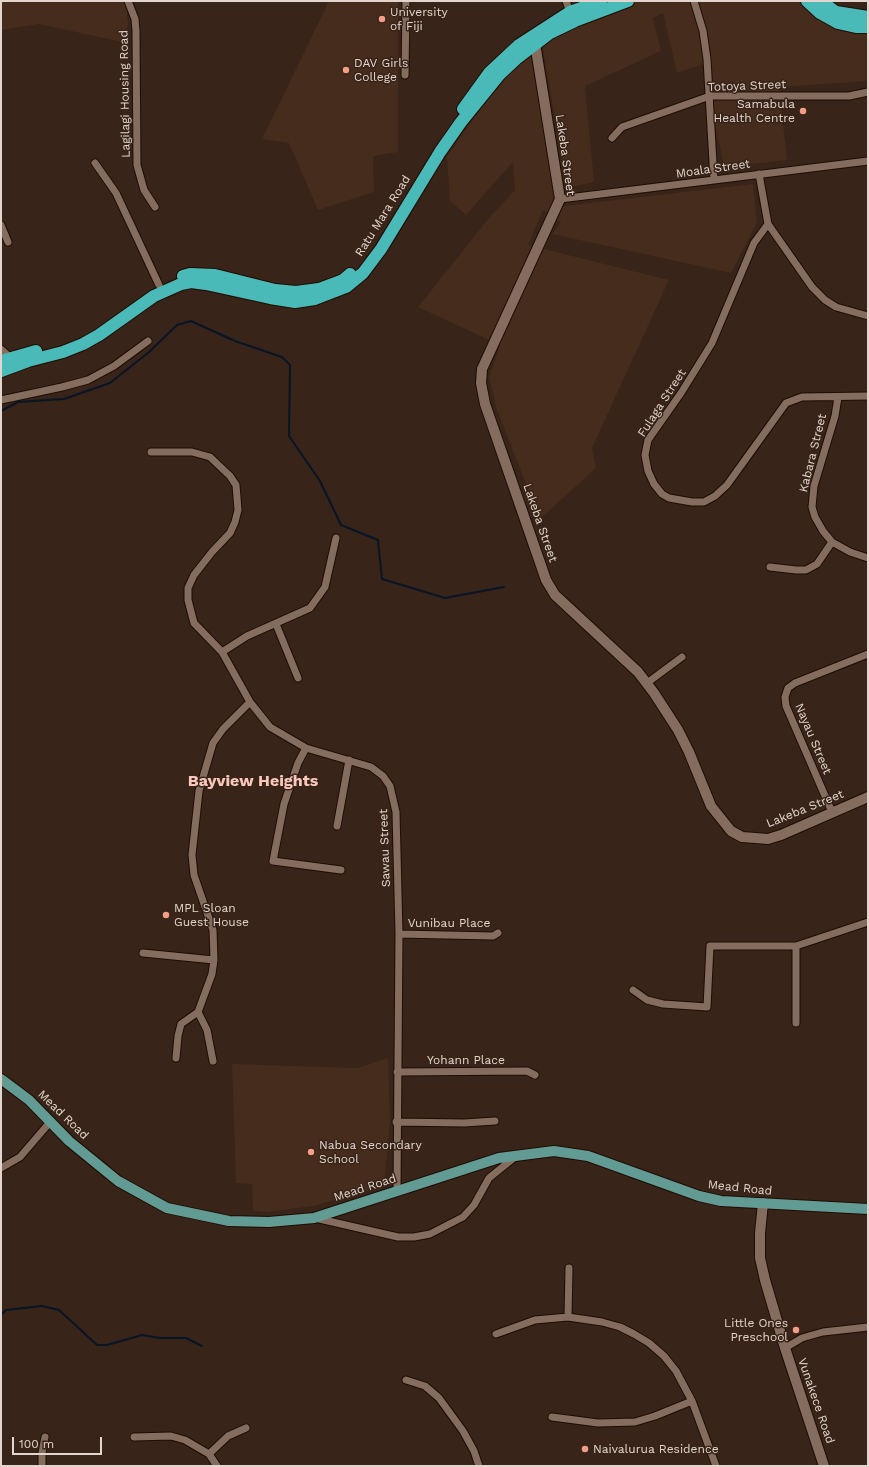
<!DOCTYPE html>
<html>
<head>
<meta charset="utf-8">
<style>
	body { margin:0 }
	#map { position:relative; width:869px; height:1467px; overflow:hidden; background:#382418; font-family:"Work Sans",sans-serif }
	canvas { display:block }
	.frame { position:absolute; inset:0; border:2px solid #e2d5cd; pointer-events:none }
	.scale { position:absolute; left:12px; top:1437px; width:90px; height:18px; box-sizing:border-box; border:2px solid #e2d5cd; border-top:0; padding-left:5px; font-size:12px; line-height:14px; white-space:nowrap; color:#e2d5cd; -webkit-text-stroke:3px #382418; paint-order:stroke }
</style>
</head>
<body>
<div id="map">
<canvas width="869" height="1467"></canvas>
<div class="frame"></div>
<div class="scale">100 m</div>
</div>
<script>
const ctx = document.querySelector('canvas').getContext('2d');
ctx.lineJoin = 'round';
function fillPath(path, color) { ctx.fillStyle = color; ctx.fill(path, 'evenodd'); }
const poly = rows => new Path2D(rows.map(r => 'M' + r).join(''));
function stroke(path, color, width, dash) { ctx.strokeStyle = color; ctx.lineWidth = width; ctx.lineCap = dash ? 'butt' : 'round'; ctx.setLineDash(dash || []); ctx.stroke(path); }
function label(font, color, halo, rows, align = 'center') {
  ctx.font = font + ' "Work Sans",sans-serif'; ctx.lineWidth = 3; ctx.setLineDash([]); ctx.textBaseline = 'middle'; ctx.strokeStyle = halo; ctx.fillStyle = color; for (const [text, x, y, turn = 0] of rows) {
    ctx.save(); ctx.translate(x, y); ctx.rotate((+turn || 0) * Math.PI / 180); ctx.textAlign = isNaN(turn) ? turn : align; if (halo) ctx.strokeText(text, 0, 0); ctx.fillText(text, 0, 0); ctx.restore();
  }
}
const built = poly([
	[1,1,122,1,126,5,128,24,122,42,39,24,1,30],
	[329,1,398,1,398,152,373,156,374,192,318,210,289,143,262,139],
	[634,1,806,1,868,29,868,81,779,87,787,160,724,167,703,64,677,73,663,13,653,18,661,51,585,86,594,182,567,188,542,44,583,21],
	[531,53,556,194,564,206,753,184,757,222,731,273,552,234,561,222,543,210,528,245,669,280,592,448,596,468,540,519,497,410,489,377,500,345,418,307,489,218,515,190,513,162,466,215,450,201,447,156,505,75],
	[388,1058,390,1121,384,1186,313,1206,268,1212,253,1211,252,1184,236,1183,232,1064,357,1068]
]);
const stream = poly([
	[1,411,18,402,64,399,110,383,149,352,177,325,191,321,235,341,282,357,290,365,289,436,320,481,341,525,378,540,382,579,445,598,504,587],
	[1,1315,6,1310,42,1306,59,1310,97,1345,107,1345,142,1335,160,1338,186,1338,202,1346]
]);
const street = poly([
	[128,1,135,19,136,31,137,165,144,190,155,207],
	[566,1,570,12],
	[694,1,703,31,707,59,714,180],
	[405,75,406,1],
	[612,138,622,127,710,96,849,96,868,92],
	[95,163,116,193,159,285],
	[759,174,768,224,812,287,825,300,836,307,868,316],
	[560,199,868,161],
	[768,224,754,243,712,343,681,393,648,440,645,455,648,471,654,484,662,494,669,498,692,502,704,502,715,496,727,485,786,403,802,397,868,396],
	[1,225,8,242],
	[1,349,11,358],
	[838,397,835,416,814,486,812,507,815,517,823,531,832,542,850,552,868,558],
	[1,400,62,387,88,380,114,366,148,341],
	[151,452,192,452,210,457,230,476,236,485,238,510,235,522,230,533,212,552,194,575,188,588,188,600,194,623,222,652,250,702,270,727,306,748,371,767,383,776,390,786,396,812,399,934,397,1191],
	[770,567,796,570,806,570,817,564,832,542],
	[276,624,298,678],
	[222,652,247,636,310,608,325,587,336,538],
	[647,683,682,657],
	[306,748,298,763,284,804,273,861,341,870],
	[832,812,786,706,785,697,788,688,795,683,868,654],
	[337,826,349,760],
	[399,934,493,936,498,933],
	[143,953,214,960],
	[633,990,647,1000,663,1004,707,1007,710,946,796,946,868,922],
	[198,1012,207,1030,213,1061],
	[796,1023,796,946],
	[176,1058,178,1036,181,1024,198,1012,212,974,214,960,213,930,194,875,192,855,199,791,213,743,223,729,250,702],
	[397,1072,527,1071,535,1075],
	[396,1122,464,1123,495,1121],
	[1,1168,20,1157,51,1121],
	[315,1218,398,1237,414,1237,430,1234,463,1217,474,1205,489,1178,515,1157],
	[568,1317,569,1268],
	[496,1334,535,1320,568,1317,602,1322,620,1327,634,1334,649,1343,664,1356,676,1371,692,1401,716,1466],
	[785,1348,802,1338,823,1332,868,1327],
	[406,1380,425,1386,439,1398,463,1431,474,1451,479,1466],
	[552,1417,598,1423,635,1422,655,1416,692,1401],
	[134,1437,171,1436,185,1440,209,1454,217,1466],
	[209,1454,228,1436,246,1428],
	[42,1466,42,1453,45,1437]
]);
const secondary = poly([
	[534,37,560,199,482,369,481,383,485,404,546,580,555,595,638,672,654,693,678,730,689,752,711,806,731,831,742,837,768,839,781,835,868,797],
	[763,1203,760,1233,760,1258,765,1280,785,1348,824,1466]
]);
const primary = poly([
	[1,1079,29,1100,69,1141,118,1181,167,1208,229,1221,269,1222,314,1218,499,1158,554,1151,588,1156,699,1196,721,1201,868,1209]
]);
const highway = poly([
	[807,1,820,13,838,23,856,27,868,27],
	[821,1,836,12,868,17],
	[463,109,489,73,519,45,570,12,601,1],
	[183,276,190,274,215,275,275,290,296,292,319,289,343,280,350,274],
	[1,361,36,351],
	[1,371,28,361,63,352,83,344,99,335,154,296,181,284,191,282,206,284,270,298,295,302,315,299,346,287,363,273,381,249,440,152,461,122,500,74,516,59,550,33,575,21,628,1]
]);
const markers = [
	[382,19,4,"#f49e87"],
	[346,70,4,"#f49e87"],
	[803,111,4,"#f49e87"],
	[166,915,4,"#f49e87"],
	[311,1152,4,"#f49e87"],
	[796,1330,4,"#f49e87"],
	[585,1449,4,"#f49e87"]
];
const poiNames = [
	["University",390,12],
	["of Fiji",390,26],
	["DAV Girls",354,63],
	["College",354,77],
	["Samabula",795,104,"right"],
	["Health Centre",795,118,"right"],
	["MPL Sloan",174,908],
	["Guest House",174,922],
	["Nabua Secondary",319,1145],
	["School",319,1159],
	["Little Ones",788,1323,"right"],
	["Preschool",788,1337,"right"],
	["Naivalurua Residence",593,1449]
];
const streetNames = [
	["Totoya Street",747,86,-2],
	["Lagilagi Housing Road",125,94,-91],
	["Lakeba Street",565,155,82],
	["Moala Street",713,169,-8],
	["Ratu Mara Road",383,216,-58],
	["Fulaga Street",662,403,-57],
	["Kabara Street",813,453,-76],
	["Lakeba Street",540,523,71],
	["Nayau Street",813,739,67],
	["Lakeba Street",805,809,-22],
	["Sawau Street",385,848,-92],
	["Vunibau Place",449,923],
	["Yohann Place",466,1060],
	["Mead Road",63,1115,44],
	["Mead Road",365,1188,-18],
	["Mead Road",740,1188,6],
	["Vunakece Road",816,1401,71]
];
const districtNames = [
	["Bayview Heights",253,781]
];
fillPath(built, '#462c1c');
stroke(stream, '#081527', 2);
stroke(street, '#1f0d03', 9);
stroke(secondary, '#1f0d03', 12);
stroke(primary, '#1f0d03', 12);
stroke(highway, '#1f0d03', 14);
stroke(street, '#846d5f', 7);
stroke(secondary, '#846d5f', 10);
stroke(primary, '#619b94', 10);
stroke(highway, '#49bab7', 12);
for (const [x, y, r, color] of markers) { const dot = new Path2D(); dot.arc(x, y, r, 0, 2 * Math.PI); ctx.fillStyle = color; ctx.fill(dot); stroke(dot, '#382418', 1.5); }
label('12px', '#e2d5cd', '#382418', poiNames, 'left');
label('12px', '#e2d5cd', '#382418', streetNames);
label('bold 16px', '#fac8bb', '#382418', districtNames);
</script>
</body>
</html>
